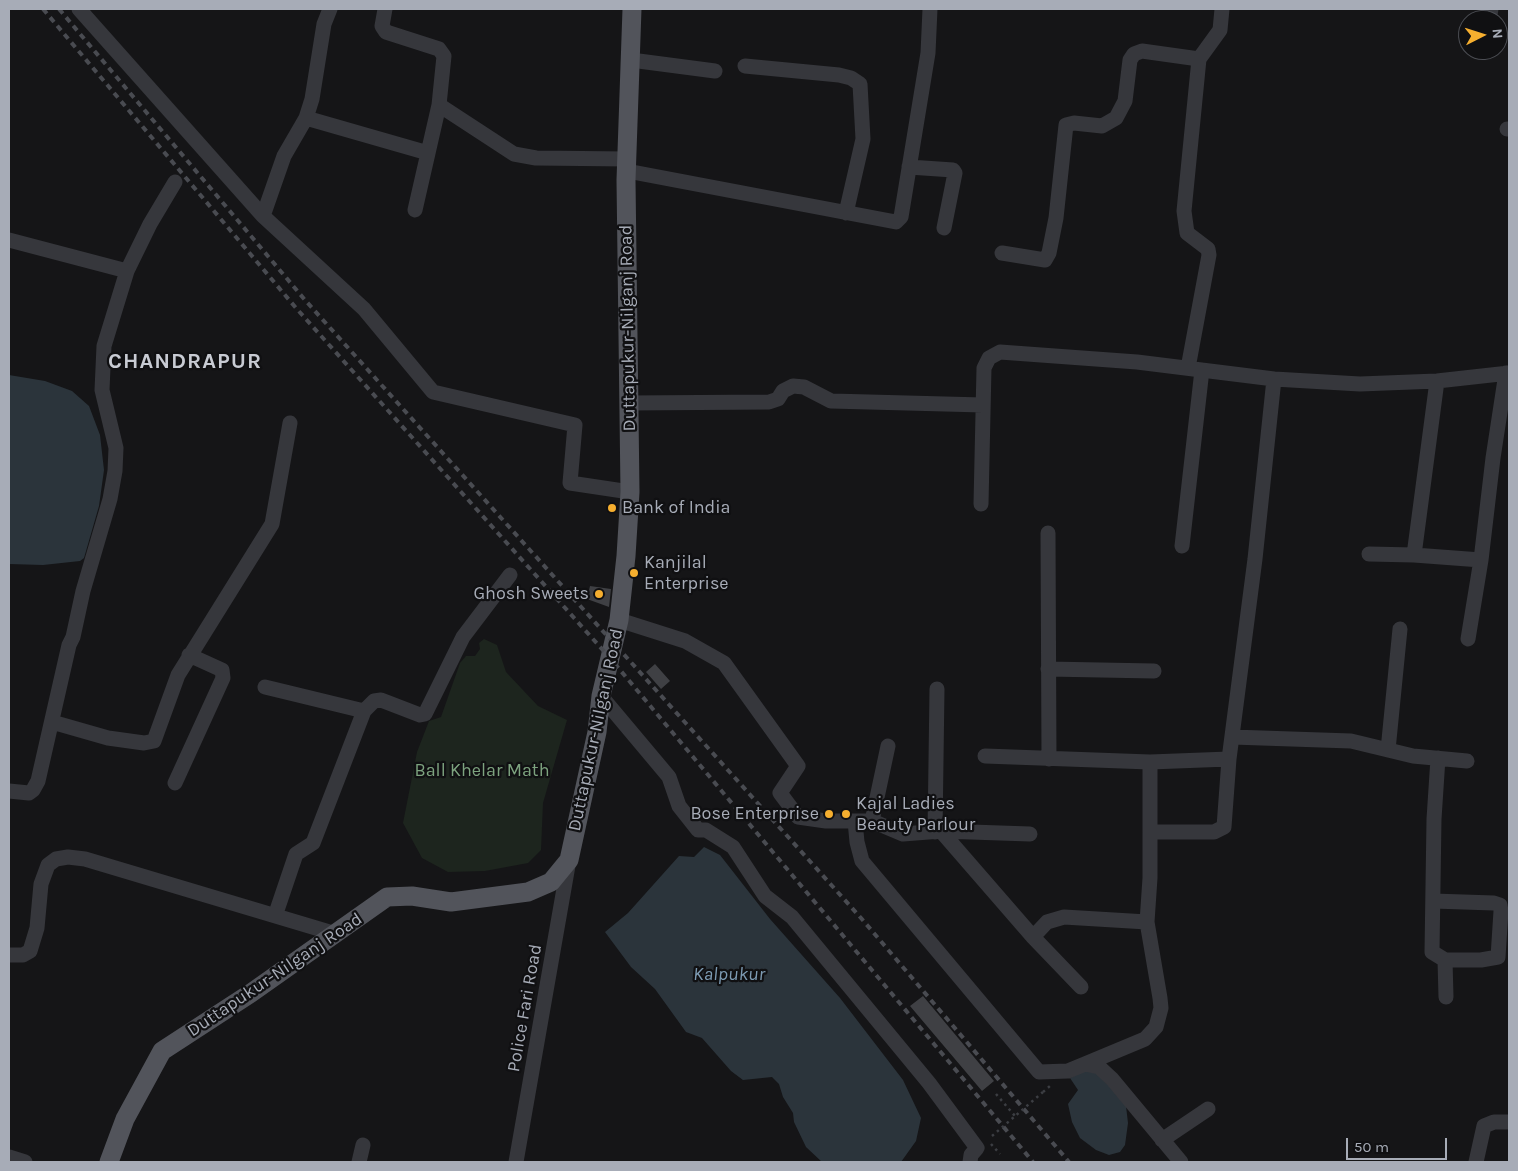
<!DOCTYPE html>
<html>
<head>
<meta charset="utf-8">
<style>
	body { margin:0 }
	#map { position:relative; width:1518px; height:1171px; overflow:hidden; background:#151517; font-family:Karla,sans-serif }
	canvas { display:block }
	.frame { position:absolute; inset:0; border:10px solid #a7acb7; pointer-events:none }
	.north { position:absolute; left:1458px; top:10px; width:50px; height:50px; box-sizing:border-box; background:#101012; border:1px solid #4c4e54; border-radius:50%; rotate:85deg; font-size:14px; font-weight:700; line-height:20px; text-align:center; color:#a7acb7 }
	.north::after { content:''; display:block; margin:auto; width:18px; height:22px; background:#f6af2f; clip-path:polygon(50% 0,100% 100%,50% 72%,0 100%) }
	.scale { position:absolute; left:1346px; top:1138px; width:101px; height:22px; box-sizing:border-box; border:2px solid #a7acb7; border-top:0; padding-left:6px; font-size:15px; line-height:18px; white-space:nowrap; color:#a7acb7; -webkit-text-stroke:4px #101012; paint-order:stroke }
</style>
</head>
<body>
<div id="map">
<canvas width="1518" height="1171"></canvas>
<div class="frame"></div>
<div class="north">N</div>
<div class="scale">50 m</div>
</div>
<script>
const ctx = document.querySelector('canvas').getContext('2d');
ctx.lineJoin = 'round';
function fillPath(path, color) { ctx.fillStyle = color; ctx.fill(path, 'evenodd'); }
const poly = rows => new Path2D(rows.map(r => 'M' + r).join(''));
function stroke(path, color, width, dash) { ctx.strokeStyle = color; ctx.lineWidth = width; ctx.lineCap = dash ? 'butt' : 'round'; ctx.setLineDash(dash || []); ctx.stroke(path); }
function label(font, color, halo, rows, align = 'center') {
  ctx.font = font + ' Karla,sans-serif'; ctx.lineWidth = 4.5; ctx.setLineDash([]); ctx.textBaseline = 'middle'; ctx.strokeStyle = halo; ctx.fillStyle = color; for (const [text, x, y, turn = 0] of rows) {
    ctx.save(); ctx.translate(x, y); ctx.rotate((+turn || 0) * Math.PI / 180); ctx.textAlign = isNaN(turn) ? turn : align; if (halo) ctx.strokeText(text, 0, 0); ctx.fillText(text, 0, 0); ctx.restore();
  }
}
const green = poly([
	[484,639,497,645,506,672,538,706,567,720,543,803,541,850,528,863,485,871,448,872,422,858,403,823,417,752,429,721,441,717,460,663,466,656,475,656,480,649,479,643]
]);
const water = poly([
	[9,375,45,381,72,391,89,406,100,435,104,470,99,506,84,558,80,561,43,565,9,564],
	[704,847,720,855,770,919,840,998,903,1080,921,1118,916,1141,901,1162,822,1162,806,1147,794,1122,793,1113,783,1097,779,1084,772,1077,743,1080,731,1071,702,1038,686,1032,655,989,631,967,605,932,628,913,679,856,694,857],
	[1085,1070,1097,1072,1126,1106,1128,1123,1125,1145,1120,1152,1109,1155,1096,1150,1080,1138,1072,1122,1068,1104,1078,1090,1070,1078]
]);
const building = poly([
	[590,586,611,589,609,607,587,599],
	[655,664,670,681,661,689,646,672],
	[923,996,994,1081,982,1091,910,1006]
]);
const path = poly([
	[1043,1092,1050,1086],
	[996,1094,1015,1116],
	[991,1144,1000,1154]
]);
const minor = poly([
	[79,9,263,216],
	[330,9,324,24,312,99,306,118,284,156,263,216,364,309,433,392,575,425,570,483,630,492],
	[385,9,382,26,386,32,439,49,444,56,439,105,415,210],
	[1489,20,1491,9],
	[631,60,715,71],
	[745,66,839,75,851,78,860,84,863,139,846,213],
	[439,105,514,154,536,158,627,159],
	[306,118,428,153],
	[1507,129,1509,129],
	[909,167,953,170,955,173,944,228],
	[627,171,896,222,901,217,928,53,930,9],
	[9,240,127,271,104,346,102,390,116,448,115,471,110,499,83,591,73,637,69,645,38,781,33,790,29,793,9,791],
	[1002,253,1045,260,1049,253,1056,218,1066,125,1074,123,1102,126,1116,118,1125,101,1130,60,1134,54,1142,51,1199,59],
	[127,271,150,224,175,182],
	[1188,368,1209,255,1208,249,1187,233,1184,211,1199,59,1220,30,1222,9],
	[629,403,769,402,778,399,783,391,793,386,804,387,831,401,983,405],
	[981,504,984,368,989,358,1000,352,1137,362,1274,379],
	[1048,533,1049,759],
	[1182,546,1202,370],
	[1369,554,1414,555,1481,560],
	[1414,555,1437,381],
	[619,620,685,641,724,663,798,766,780,793,798,817,826,821,872,821,903,834,941,831,1030,834],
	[1468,639,1481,560,1493,458,1506,373],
	[1048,669,1154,671],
	[265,687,364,711],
	[601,696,669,777,679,806,698,830,706,830,733,847,765,896,792,917,929,1083,977,1148,971,1155,970,1162],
	[52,722,108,738,144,743,154,741,178,675,272,524,290,423],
	[1232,737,1351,741,1413,756,1467,761],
	[1388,750,1400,629],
	[985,756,1150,762],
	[1438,758,1434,819,1432,952,1445,960,1446,997],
	[175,783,223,678,222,670,189,655],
	[855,821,857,842,862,861,1039,1072,1068,1071,1085,1064,1099,1067,1112,1079,1181,1162],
	[872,821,888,746],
	[941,831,1033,937,1081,987],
	[935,832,937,689],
	[1150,832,1214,832,1224,827,1229,759],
	[1433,901,1494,903,1500,905,1501,911,1498,957,1481,960,1445,960],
	[275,916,296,854,313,843,364,711,374,701,381,700,420,715,425,714,463,637,510,575],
	[1033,937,1047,922,1064,917,1147,922],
	[9,955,23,955,30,951,37,928,41,884,48,865,56,859,68,857,85,859,336,934],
	[1085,1064,1145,1039,1156,1027,1161,1008,1160,998,1147,922,1150,878,1150,762,1229,759,1255,559,1274,379,1360,384,1437,381,1509,373],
	[1162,1140,1208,1109],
	[9,1157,25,1162],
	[359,1162,363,1145],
	[516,1162,569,860],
	[1476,1162,1484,1126,1494,1122,1509,1122]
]);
const major = poly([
	[109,1162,125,1119,162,1051,251,993,387,897,412,896,451,902,528,892,551,882,569,860,597,732,601,696,619,620,626,556,630,492,626,180,632,9]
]);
const rail = poly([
	[43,9,296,308,610,658,1033,1162],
	[59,9,305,300,861,918,1069,1162]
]);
const pathBridge = poly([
	[992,1136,1043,1092]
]);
const markers = [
	[612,508,5,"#f6af2f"],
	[634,573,5,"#f6af2f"],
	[599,594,5,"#f6af2f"],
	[829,814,5,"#f6af2f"],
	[846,814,5,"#f6af2f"]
];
const streetNames = [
	["Duttapukur-Nilganj Road",628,328,-91],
	["Duttapukur-Nilganj Road",596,730,-78],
	["Duttapukur-Nilganj Road",275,975,-34],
	["Police Fari Road",525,1008,-80]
];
const poiNames = [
	["Bank of India",622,508],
	["Kanjilal",644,563],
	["Enterprise",644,584],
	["Ghosh Sweets",589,594,"right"],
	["Kajal Ladies",856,804],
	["Beauty Parlour",856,825],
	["Bose Enterprise",819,814,"right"]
];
const parkNames = [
	["Ball Khelar Math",482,771]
];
const waterNames = [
	["Kalpukur",729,975]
];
const districtNames = [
	["CHANDRAPUR",185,362]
];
fillPath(green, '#1d251e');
fillPath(water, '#2b343b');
fillPath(building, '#3f4044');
stroke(path, '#3c3e43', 2.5, [2.5, 4]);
stroke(minor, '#36373c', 15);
stroke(major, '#52545b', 19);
stroke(rail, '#494b51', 4, [6, 5]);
stroke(pathBridge, '#3c3e43', 2.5, [2.5, 4]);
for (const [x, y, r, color] of markers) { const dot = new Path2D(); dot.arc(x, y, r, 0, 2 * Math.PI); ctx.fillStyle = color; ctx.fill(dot); stroke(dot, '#101012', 2); }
label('18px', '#a7acb7', '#101012', streetNames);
label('18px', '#a7acb7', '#101012', poiNames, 'left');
label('18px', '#7da37f', '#101012', parkNames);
label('italic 19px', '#7d9bb3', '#101012', waterNames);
ctx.letterSpacing = '1px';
label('bold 22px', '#c8cbd3', '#101012', districtNames);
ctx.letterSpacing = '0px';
</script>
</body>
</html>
